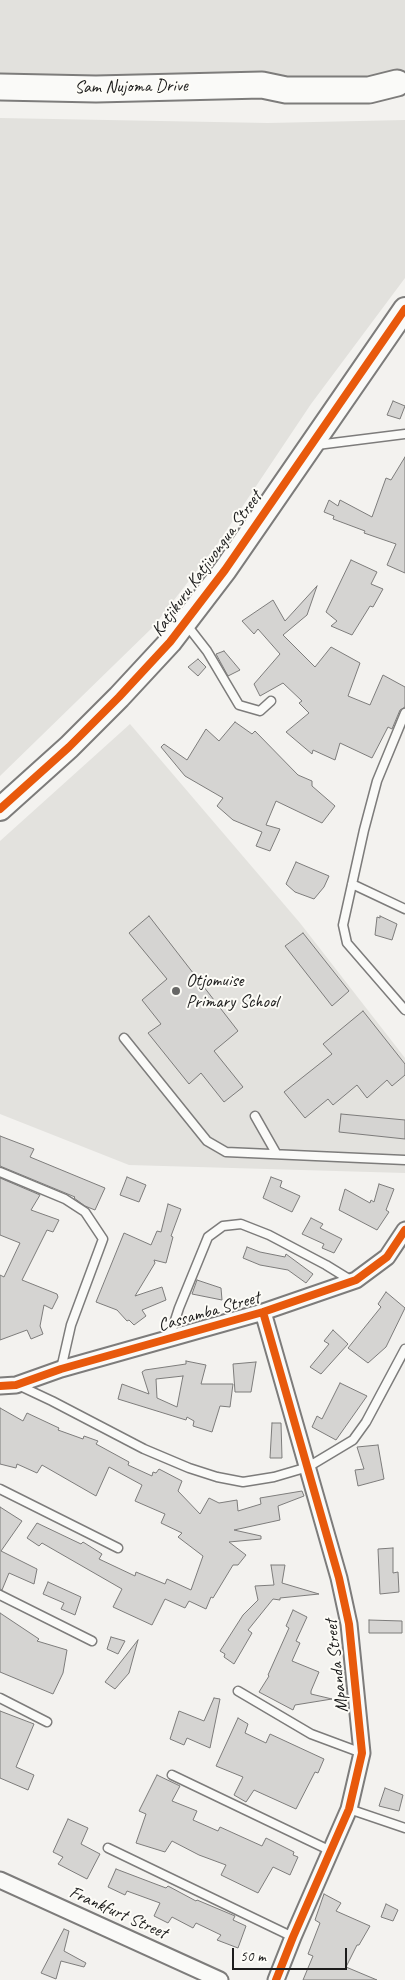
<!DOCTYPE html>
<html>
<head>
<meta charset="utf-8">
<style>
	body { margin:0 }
	#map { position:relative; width:405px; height:1980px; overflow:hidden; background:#f3f2ef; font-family:Caveat,sans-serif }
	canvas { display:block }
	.scale { position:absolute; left:232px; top:1948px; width:115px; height:22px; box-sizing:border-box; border:2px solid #1c1c1c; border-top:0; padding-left:6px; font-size:15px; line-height:18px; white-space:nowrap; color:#1c1c1c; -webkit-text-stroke:4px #fdfcf7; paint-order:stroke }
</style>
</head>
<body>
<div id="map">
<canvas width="405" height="1980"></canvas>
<div class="scale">50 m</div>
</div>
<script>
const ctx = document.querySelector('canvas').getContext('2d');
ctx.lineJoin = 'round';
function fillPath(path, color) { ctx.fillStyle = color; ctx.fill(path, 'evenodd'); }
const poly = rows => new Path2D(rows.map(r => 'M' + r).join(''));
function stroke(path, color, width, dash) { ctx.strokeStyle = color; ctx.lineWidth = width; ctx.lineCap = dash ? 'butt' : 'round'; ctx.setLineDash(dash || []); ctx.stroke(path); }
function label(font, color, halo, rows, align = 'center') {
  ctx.font = font + ' Caveat,sans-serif'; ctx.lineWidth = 4; ctx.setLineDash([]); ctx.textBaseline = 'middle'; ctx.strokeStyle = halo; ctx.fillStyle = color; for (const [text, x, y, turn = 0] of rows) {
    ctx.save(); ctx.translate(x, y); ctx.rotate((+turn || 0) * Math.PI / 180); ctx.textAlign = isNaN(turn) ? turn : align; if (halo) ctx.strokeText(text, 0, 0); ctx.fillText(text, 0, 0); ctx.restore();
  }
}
const built = poly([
	[130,724,300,923,405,1058,405,1173,129,1165,0,1114,0,841]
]);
const green = poly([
	[0,0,405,0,405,83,0,86],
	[0,118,268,123,405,120,405,278,311,404,216,546,153,627,0,776]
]);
const building = poly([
	[393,401,405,406,400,419,387,415,393,401],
	[405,457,405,573,387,565,396,544,364,533,365,531,333,519,334,516,324,512,329,500,338,506,340,500,372,517,386,478,391,480,405,457],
	[351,560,377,572,371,584,383,589,373,607,370,606,352,635,331,626,337,621,326,612,351,560],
	[317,586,307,615,283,635,315,667,331,647,360,663,348,696,370,705,383,675,405,687,405,707,400,710,392,729,388,727,372,758,340,743,335,760,313,750,312,754,286,732,309,713,299,703,302,701,283,683,260,696,254,684,280,654,258,629,254,634,242,621,273,600,285,621,317,586],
	[224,651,240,670,228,676,216,654,224,651],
	[198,659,206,667,198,676,188,667,198,659],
	[235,722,252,734,255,731,298,775,312,781,312,786,335,806,322,823,276,801,266,825,280,829,270,851,256,846,262,832,233,820,217,806,223,798,185,776,161,747,164,744,187,760,206,729,219,741,235,722],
	[296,862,329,876,324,887,314,899,295,892,286,884,296,862],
	[149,916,238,1031,214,1051,243,1087,224,1102,201,1073,189,1084,148,1033,161,1024,142,1000,167,979,129,933,149,916],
	[380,916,397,924,392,940,375,935,377,917,380,918,380,916],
	[303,933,349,991,332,1006,285,946,303,933],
	[363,1011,405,1064,405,1075,392,1086,387,1080,367,1098,357,1085,333,1105,328,1099,305,1118,284,1092,332,1054,323,1044,363,1011],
	[341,1114,405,1120,405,1139,339,1132,341,1114],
	[0,1136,34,1149,30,1157,105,1188,95,1210,85,1206,74,1198,75,1197,0,1166,0,1136],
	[127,1177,146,1185,139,1202,120,1195,127,1177],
	[271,1177,282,1181,280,1187,300,1196,292,1212,263,1198,271,1177],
	[0,1178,40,1195,31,1210,59,1220,53,1232,47,1230,22,1280,57,1294,58,1297,52,1309,44,1305,40,1326,43,1334,31,1339,27,1330,0,1340,0,1275,4,1277,20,1243,0,1235,0,1178],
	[379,1184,394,1189,386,1210,389,1212,377,1230,339,1210,345,1189,370,1203,371,1200,374,1202,379,1184],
	[168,1204,181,1209,171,1236,173,1237,166,1263,154,1260,155,1263,135,1296,162,1287,166,1300,142,1310,146,1316,134,1325,129,1320,127,1321,117,1310,96,1302,124,1233,151,1245,157,1231,161,1232,168,1204],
	[311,1218,323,1224,320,1228,342,1239,334,1253,322,1248,324,1244,302,1234,311,1218],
	[247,1247,260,1252,285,1257,286,1254,313,1274,306,1283,288,1270,260,1265,243,1258,247,1247],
	[197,1280,221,1288,222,1300,192,1294,197,1280],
	[386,1292,405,1308,386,1347,368,1363,348,1348,381,1307,378,1304,386,1292],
	[333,1330,348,1344,321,1374,310,1367,329,1344,324,1341,333,1330],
	[186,1361,206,1365,201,1384,233,1384,230,1407,220,1406,212,1432,193,1426,194,1421,187,1417,186,1420,118,1399,122,1384,149,1394,142,1372,145,1370,186,1364,186,1361],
	[183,1376,177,1407,157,1398,156,1379,183,1376],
	[256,1362,251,1392,235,1392,233,1364,256,1362],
	[340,1383,367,1396,336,1440,312,1427,317,1416,322,1419,340,1383],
	[0,1408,23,1421,27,1413,59,1428,58,1430,83,1439,84,1436,98,1441,96,1444,129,1462,128,1465,152,1476,153,1472,156,1473,159,1469,182,1481,178,1491,200,1514,209,1498,219,1503,237,1500,238,1511,261,1504,260,1498,302,1491,304,1496,278,1506,280,1520,234,1530,261,1536,261,1539,229,1542,246,1555,238,1565,233,1565,213,1598,211,1597,206,1609,189,1601,185,1608,165,1599,152,1625,113,1607,122,1589,42,1543,39,1546,27,1538,37,1523,81,1544,83,1542,102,1554,99,1559,135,1576,136,1572,165,1584,167,1579,191,1590,203,1556,178,1537,182,1533,161,1523,165,1514,135,1501,142,1485,109,1467,96,1496,42,1465,37,1473,17,1464,16,1468,0,1464,0,1408],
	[272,1423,281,1423,282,1458,270,1458,272,1423],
	[378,1445,384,1479,358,1486,355,1470,364,1469,357,1447,378,1445],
	[0,1507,22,1521,1,1551,37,1569,34,1584,9,1573,2,1590,0,1589,0,1507],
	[393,1548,393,1573,398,1572,399,1592,380,1594,378,1549,393,1548],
	[271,1565,285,1565,282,1583,319,1594,280,1598,280,1600,273,1599,248,1630,252,1633,234,1664,224,1657,225,1654,220,1651,243,1615,258,1600,255,1586,274,1585,271,1565],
	[48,1582,81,1597,75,1615,61,1609,64,1603,43,1594,48,1582],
	[293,1610,307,1617,296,1641,300,1643,292,1661,319,1672,311,1691,311,1694,332,1699,295,1705,293,1710,259,1692,269,1676,268,1675,289,1628,286,1626,293,1610],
	[0,1613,39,1639,37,1641,67,1650,63,1673,53,1694,0,1672,0,1613],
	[369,1620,402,1621,402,1633,369,1633,369,1620],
	[111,1637,125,1641,118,1654,107,1649,111,1637],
	[138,1640,129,1673,115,1689,105,1682,138,1640],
	[214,1698,220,1699,210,1748,187,1738,184,1745,170,1739,179,1711,204,1721,214,1698],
	[0,1711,34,1724,16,1767,34,1775,28,1790,0,1778,0,1711],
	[238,1718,248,1724,245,1733,266,1743,270,1734,324,1759,318,1773,315,1772,296,1809,254,1790,246,1802,234,1795,243,1777,216,1766,238,1718],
	[157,1775,180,1786,172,1801,197,1811,193,1820,218,1831,220,1827,262,1846,266,1838,294,1852,293,1855,298,1857,290,1875,273,1867,258,1893,221,1875,226,1865,199,1855,172,1841,165,1852,136,1843,146,1814,139,1811,157,1775],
	[385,1788,403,1795,399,1811,379,1806,385,1788],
	[68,1819,88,1828,81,1844,100,1854,87,1879,58,1864,63,1857,53,1852,68,1819],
	[116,1869,166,1888,168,1886,196,1901,197,1900,235,1916,233,1920,246,1926,238,1948,217,1940,221,1935,196,1923,193,1928,172,1917,168,1923,154,1916,160,1903,127,1891,125,1895,108,1887,116,1869],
	[324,1894,341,1903,336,1911,370,1926,359,1945,357,1945,346,1967,377,1980,303,1980,313,1956,308,1954,320,1923,315,1920,324,1894],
	[386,1904,398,1910,393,1921,381,1917,386,1904],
	[64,1929,69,1931,64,1951,86,1963,84,1967,61,1961,56,1979,41,1973,64,1929]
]);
const lane = poly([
	[317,445,405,434],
	[186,624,207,651,239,705,260,711,271,701],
	[405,713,377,781,364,830,343,925,347,943,405,1010],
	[352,884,405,909],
	[124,1038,207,1141,226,1152,405,1160],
	[255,1116,276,1153],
	[0,1172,65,1199,85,1212,103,1239,71,1325,61,1369],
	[169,1339,179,1308,208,1237,223,1226,241,1224,269,1235,326,1265,352,1281],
	[18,1385,52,1401,144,1449,189,1468,217,1477,243,1482,274,1477,308,1467,353,1440,366,1422,405,1349],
	[0,1489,118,1548],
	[0,1595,92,1641],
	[238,1691,311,1734,362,1753],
	[0,1698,47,1722],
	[172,1775,331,1851],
	[349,1809,405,1828],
	[108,1848,293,1937]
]);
const street = poly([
	[263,1312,339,1578,349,1624,362,1753,349,1809,293,1937,276,1980],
	[0,1386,16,1385,61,1369,263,1312,356,1280,387,1257,405,1230],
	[0,1880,220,1980]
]);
const secondary = poly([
	[0,809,69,747,119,697,170,642,225,570,405,309]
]);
const primary = poly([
	[0,87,96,89,262,85,286,90,369,90,397,83]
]);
const cycleway = poly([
	[0,809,69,747,119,697,170,642,225,570,405,309],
	[263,1312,339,1578,349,1624,362,1753,349,1809,293,1937,276,1980],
	[0,1386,16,1385,61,1369,263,1312,356,1280,387,1257,405,1230]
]);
const markers = [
	[176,991,5,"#676766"]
];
const streetNames = [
	["Sam Nujoma Drive",131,87,-1],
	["Katjikuru Katjiuongua Street",207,564,-54],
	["Cassamba Street",209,1312,-16],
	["Mpanda Street",337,1666,-97],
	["Frankfurt Street",118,1913,24]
];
const poiNames = [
	["Otjomuise",186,981],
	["Primary School",186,1002]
];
fillPath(built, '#e3e2de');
fillPath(green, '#e2e1dd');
fillPath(building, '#d5d4d2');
stroke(building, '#7d7c7b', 1);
stroke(lane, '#7d7c7b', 11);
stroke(street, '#7d7c7b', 19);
stroke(secondary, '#7d7c7b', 26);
stroke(primary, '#7d7c7b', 29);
stroke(lane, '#fafaf8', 8);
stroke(street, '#fafaf8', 15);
stroke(secondary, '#fafaf8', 22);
stroke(primary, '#fafaf8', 25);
stroke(cycleway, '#e8590c', 8);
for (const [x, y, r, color] of markers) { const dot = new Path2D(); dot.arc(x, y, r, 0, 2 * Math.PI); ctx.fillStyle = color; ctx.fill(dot); stroke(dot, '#fdfcf7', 2); }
label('18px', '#1c1c1c', '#fdfcf7', streetNames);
label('18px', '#1c1c1c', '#fdfcf7', poiNames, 'left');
</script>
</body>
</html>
